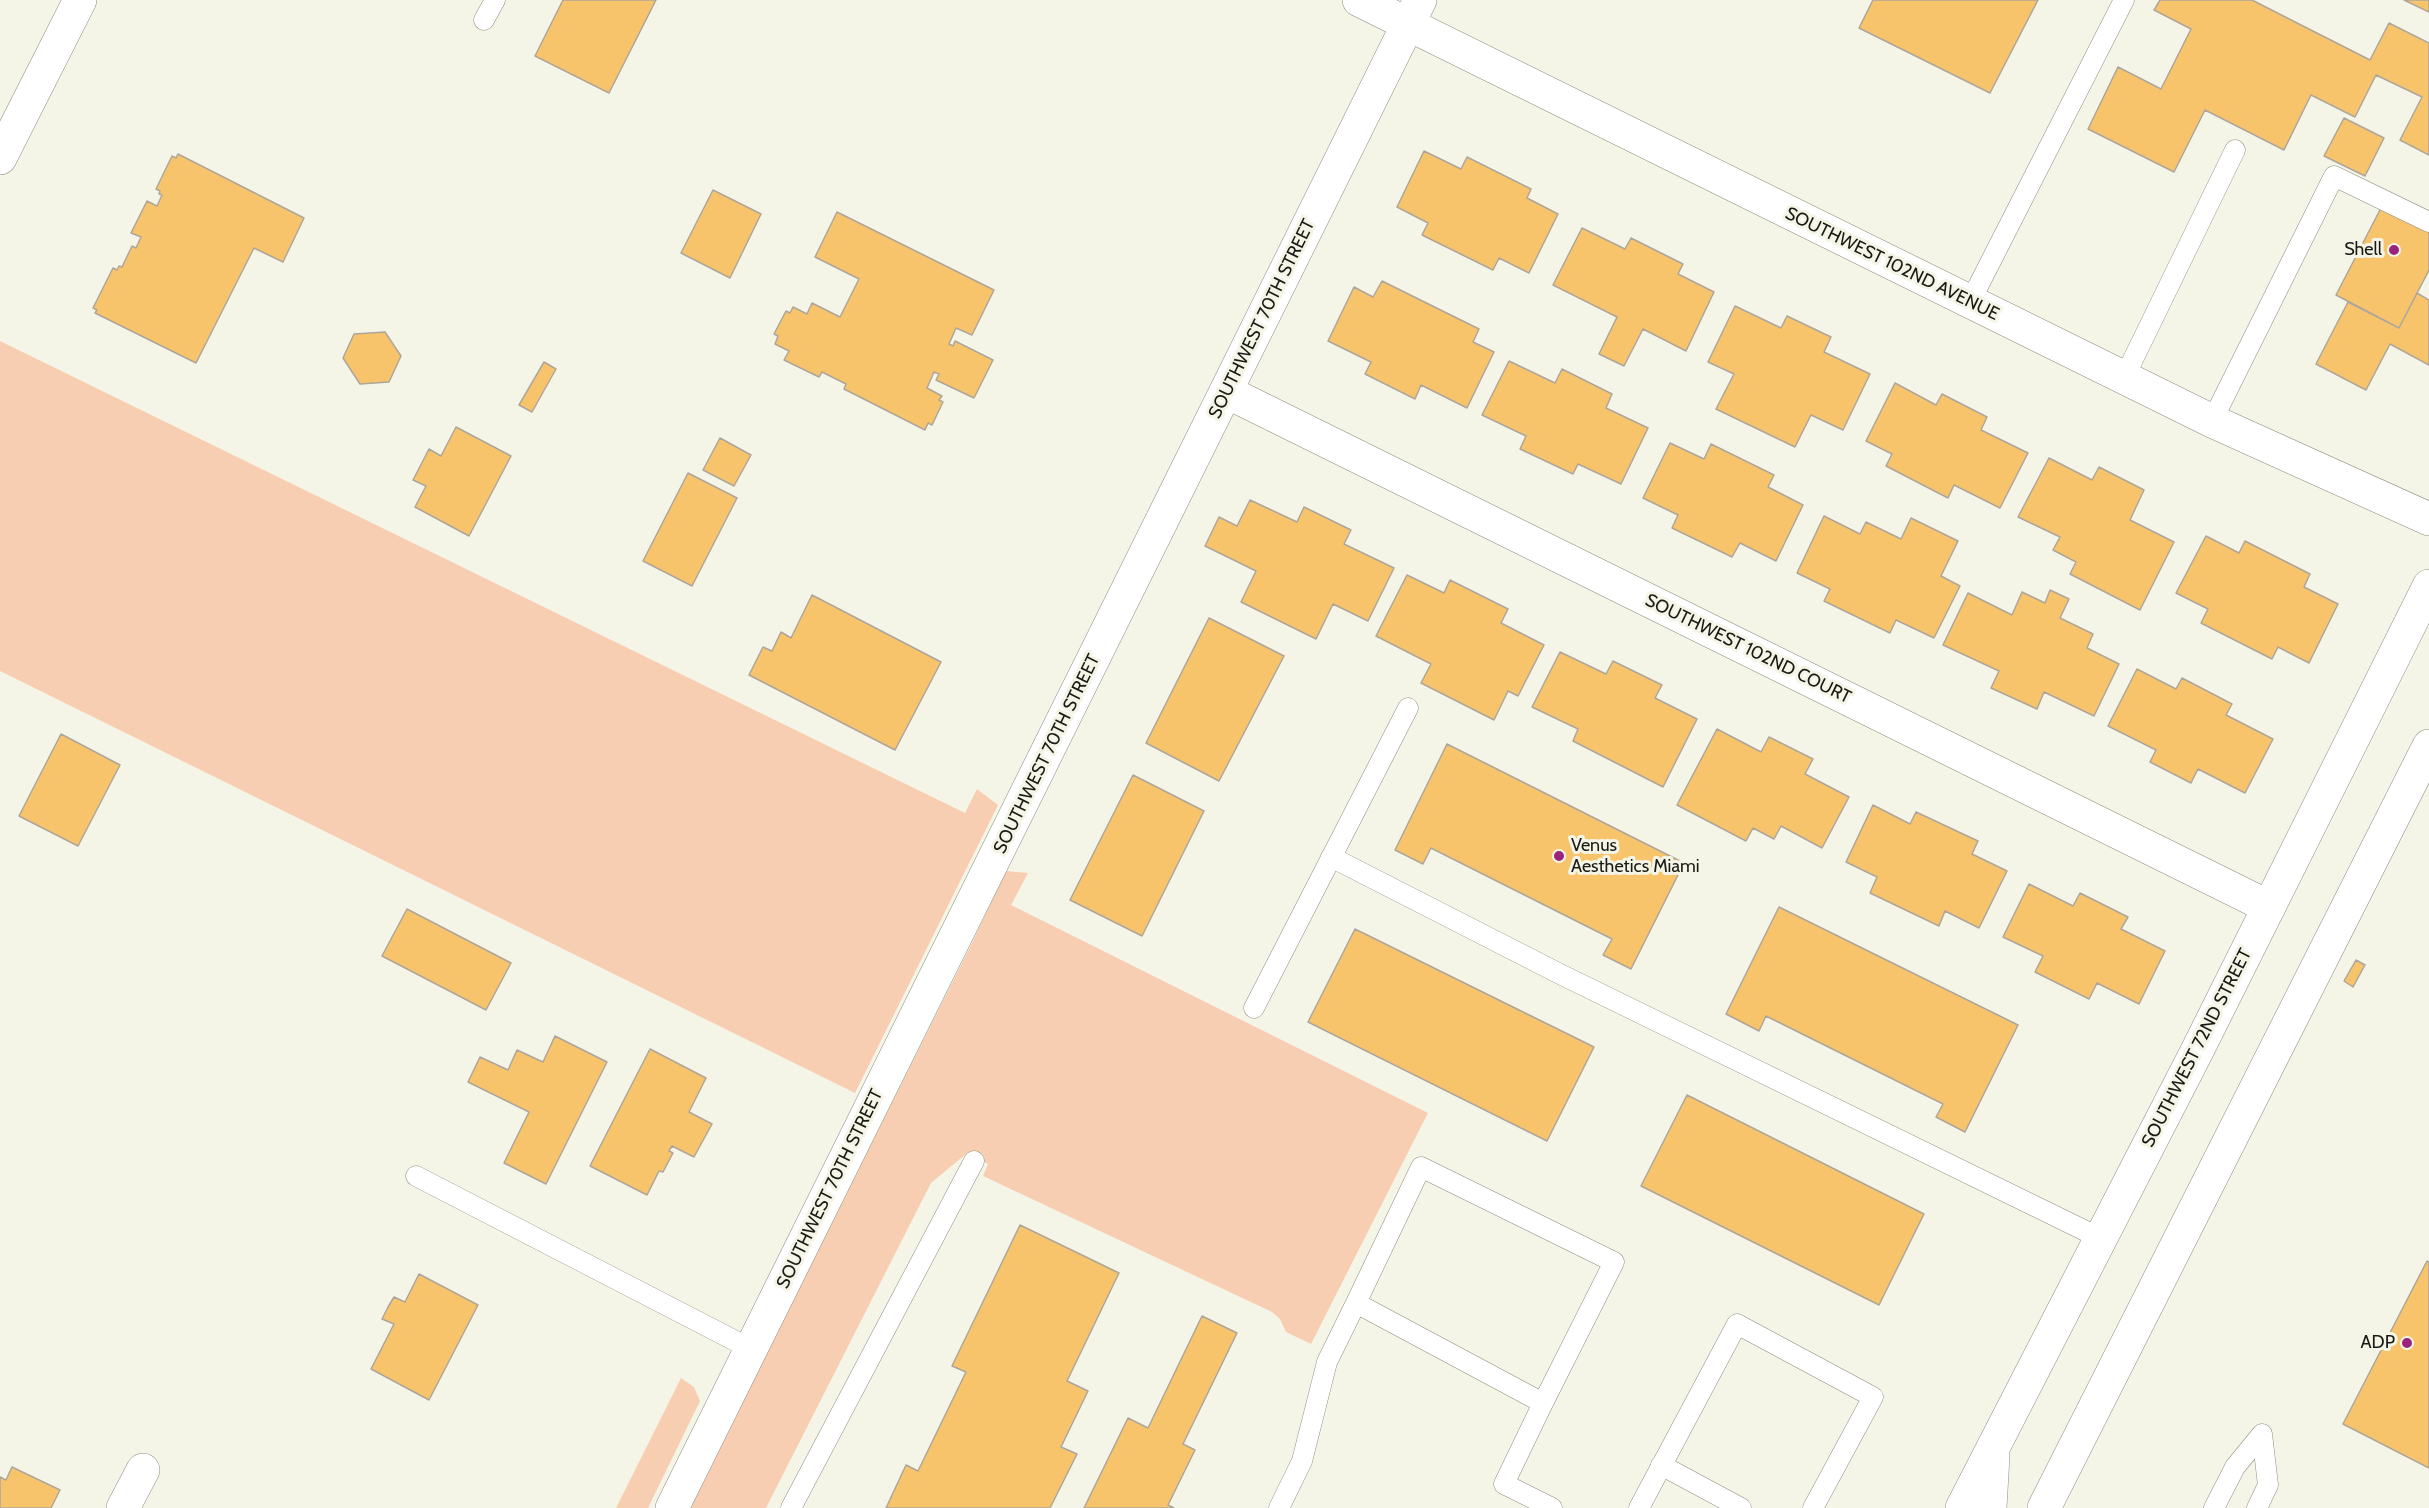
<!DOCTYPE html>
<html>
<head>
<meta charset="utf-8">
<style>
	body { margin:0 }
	canvas { display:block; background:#f5f5e7 }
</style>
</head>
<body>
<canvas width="2429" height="1508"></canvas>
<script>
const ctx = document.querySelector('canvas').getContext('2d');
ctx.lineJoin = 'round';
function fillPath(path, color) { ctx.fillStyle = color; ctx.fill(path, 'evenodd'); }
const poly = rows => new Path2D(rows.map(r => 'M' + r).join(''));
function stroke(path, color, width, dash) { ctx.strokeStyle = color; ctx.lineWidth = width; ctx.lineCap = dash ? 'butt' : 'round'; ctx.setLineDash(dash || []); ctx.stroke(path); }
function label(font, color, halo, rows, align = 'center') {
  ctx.font = font + ' Cabin,sans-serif'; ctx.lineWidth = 6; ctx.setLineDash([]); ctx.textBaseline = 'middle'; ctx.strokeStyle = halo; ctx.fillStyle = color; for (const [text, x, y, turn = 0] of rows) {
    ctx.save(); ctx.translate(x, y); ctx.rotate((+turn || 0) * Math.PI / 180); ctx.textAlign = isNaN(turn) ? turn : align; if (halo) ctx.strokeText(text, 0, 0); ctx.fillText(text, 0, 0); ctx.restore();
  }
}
const green = poly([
	[0,341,965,813,977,789,998,805,855,1093,0,671],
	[1006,871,1028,873,1011,905,1428,1113,1311,1344,1286,1332,1280,1319,1272,1312,983,1176,988,1164,966,1154,931,1183,766,1508,689,1508,972,943],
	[681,1378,694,1387,700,1401,648,1508,616,1508]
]);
const building = poly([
	[563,0,656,0,609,93,535,56,563,0],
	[1873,0,2038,0,1990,93,1859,28,1873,0],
	[2160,0,2252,0,2370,60,2389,23,2429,43,2429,155,2400,140,2422,97,2376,75,2355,117,2311,95,2284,150,2205,110,2174,172,2088,129,2118,67,2161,89,2191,29,2154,10,2160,0],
	[2404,0,2429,0,2429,12,2404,0],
	[2344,118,2384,138,2365,176,2324,156,2344,118],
	[1424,151,1461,169,1467,157,1531,189,1527,198,1558,214,1529,273,1499,258,1493,270,1422,235,1428,223,1397,207,1424,151],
	[178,154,304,218,283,262,254,248,196,363,95,313,97,310,93,308,113,268,117,270,119,266,122,267,132,246,136,248,141,237,131,233,147,201,157,206,162,195,159,194,160,191,156,189,172,156,176,158,178,154],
	[713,190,761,214,730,278,681,253,713,190],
	[2382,206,2429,230,2429,270,2399,328,2336,295,2382,206],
	[837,212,994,290,972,335,956,328,949,344,953,346,955,341,993,360,974,398,936,380,939,374,934,372,927,388,942,396,939,400,943,402,932,425,928,423,925,430,844,389,846,384,822,372,819,377,784,360,789,351,775,344,778,336,774,334,786,311,790,313,793,307,807,314,812,303,840,317,859,279,815,257,837,212],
	[1582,228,1625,249,1631,238,1683,264,1678,274,1714,292,1686,351,1643,329,1624,366,1599,354,1617,317,1553,285,1582,228],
	[1382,281,1479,329,1473,342,1494,352,1467,408,1421,385,1415,399,1365,374,1371,362,1328,341,1354,287,1373,297,1382,281],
	[2417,293,2429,300,2429,365,2390,344,2366,390,2316,364,2348,302,2399,328,2417,293],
	[1735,306,1781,328,1787,316,1831,337,1824,352,1870,374,1843,430,1811,415,1795,447,1716,409,1734,374,1708,362,1735,306],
	[385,332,401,356,389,382,360,384,343,358,354,334,385,332],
	[1509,361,1555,383,1562,369,1612,394,1606,408,1648,428,1621,484,1578,464,1573,474,1520,449,1526,436,1482,415,1509,361],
	[544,362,556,369,532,412,519,405,544,362],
	[1895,383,1936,405,1942,394,1987,417,1981,430,2028,453,2000,508,1954,485,1948,498,1886,466,1892,454,1866,441,1895,383],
	[456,427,511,456,469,536,415,507,426,486,413,480,429,449,441,456,456,427],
	[720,438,751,455,734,486,703,470,720,438],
	[1670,443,1704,459,1711,444,1774,475,1768,487,1803,505,1776,561,1740,543,1732,557,1672,528,1678,515,1643,498,1670,443],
	[2049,458,2092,480,2099,467,2144,490,2130,520,2174,542,2140,610,2070,574,2076,562,2053,550,2060,537,2018,517,2049,458],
	[688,473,737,498,692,586,643,561,688,473],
	[1250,500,1297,522,1304,507,1351,530,1344,544,1394,568,1368,621,1333,604,1316,639,1241,602,1256,571,1205,546,1219,517,1237,526,1250,500],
	[1824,516,1860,534,1866,522,1901,539,1911,518,1958,541,1941,576,1960,586,1934,638,1896,620,1890,633,1824,601,1830,589,1797,573,1824,516],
	[2206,536,2239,553,2245,541,2310,574,2304,587,2338,604,2309,663,2278,647,2272,659,2201,623,2208,609,2176,593,2206,536],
	[1407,575,1444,593,1450,580,1508,609,1501,623,1544,645,1518,696,1508,691,1494,720,1421,683,1431,664,1376,636,1407,575],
	[2050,590,2069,599,2060,618,2093,634,2087,648,2119,664,2094,716,2044,692,2037,709,1991,688,1999,671,1943,645,1968,593,2012,615,2022,592,2045,603,2050,590],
	[812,595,941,662,895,750,749,675,763,647,772,651,781,632,791,638,812,595],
	[1209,618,1284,656,1219,781,1146,743,1209,618],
	[1560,652,1606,674,1613,661,1662,685,1655,698,1697,719,1663,787,1573,741,1578,729,1532,707,1560,652],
	[2137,669,2176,689,2182,678,2232,704,2226,715,2273,739,2245,793,2198,769,2191,783,2150,762,2156,750,2108,726,2137,669],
	[1717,729,1761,752,1769,737,1813,759,1805,774,1849,797,1822,848,1781,826,1774,839,1753,828,1746,841,1677,805,1717,729],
	[61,734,120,765,78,846,19,816,61,734],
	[1447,744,1684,863,1631,969,1603,955,1612,939,1431,848,1423,864,1395,850,1447,744],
	[1133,775,1204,811,1142,936,1070,900,1133,775],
	[1873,805,1910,824,1916,812,1978,841,1972,854,2007,871,1979,928,1945,911,1939,926,1870,893,1877,877,1846,862,1873,805],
	[2029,884,2073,906,2080,893,2128,917,2121,929,2165,951,2139,1004,2097,983,2089,999,2035,972,2043,956,2003,937,2029,884],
	[1779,907,2018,1025,1965,1132,1936,1117,1943,1104,1766,1016,1759,1031,1726,1014,1779,907],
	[407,909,511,963,486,1010,382,956,407,909],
	[1355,929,1594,1047,1547,1141,1308,1022,1355,929],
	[2356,960,2365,965,2353,987,2344,981,2356,960],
	[555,1036,607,1062,546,1184,504,1163,529,1112,468,1082,480,1057,508,1070,517,1050,543,1062,555,1036],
	[650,1049,706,1078,689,1112,712,1124,694,1157,672,1146,669,1151,673,1153,663,1172,659,1171,647,1195,590,1166,650,1049],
	[1687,1095,1924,1214,1879,1305,1641,1186,1687,1095],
	[1020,1225,1119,1273,1067,1381,1088,1391,1061,1447,1077,1454,1050,1508,886,1508,906,1465,918,1471,966,1372,952,1366,1020,1225],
	[2427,1261,2429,1262,2429,1468,2343,1424,2427,1261],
	[419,1274,478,1305,429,1400,371,1369,394,1324,382,1319,388,1307,394,1297,405,1302,419,1274],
	[1202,1316,1237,1333,1183,1444,1195,1450,1168,1505,1174,1508,1084,1508,1128,1418,1148,1428,1202,1316],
	[12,1467,60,1490,51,1508,0,1508,0,1477,6,1480,12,1467]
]);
const service = poly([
	[484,20,495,0],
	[1970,302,2124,0],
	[2124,378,2235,150],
	[2212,421,2334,176,2429,222],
	[1331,857,1560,974,2100,1238],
	[1254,1008,1408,708],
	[416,1176,751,1349],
	[1543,1403,1504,1484,1552,1508],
	[1661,1465,1741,1508],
	[791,1508,974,1161],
	[1279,1508,1302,1461,1327,1362,1356,1303,1421,1167,1614,1262,1543,1403,1356,1303],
	[1639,1508,1737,1324,1873,1397,1813,1508],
	[2214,1508,2235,1467,2262,1434],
	[2257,1508,2268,1485,2262,1434]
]);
const minor = poly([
	[0,158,80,0],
	[1227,392,2269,907],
	[123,1508,143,1470],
	[672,1508,1420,0]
]);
const tertiary = poly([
	[1359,0,2212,421,2429,519]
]);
const secondary = poly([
	[1962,1508,2197,1051,2429,586],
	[1990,1508,1993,1456],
	[2044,1508,2429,746]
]);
const markers = [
	[2394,250,6,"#9a237d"],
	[1559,856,6,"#9a237d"],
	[2407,1343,6,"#9a237d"]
];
const poiNames = [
	["Shell",2382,250],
	["Venus",1571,846,"left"],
	["Aesthetics Miami",1571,867,"left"],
	["ADP",2395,1343]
];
const streetNames = [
	["SOUTHWEST 102ND AVENUE",1892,264,26],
	["SOUTHWEST 70TH STREET",1262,319,-64],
	["SOUTHWEST 102ND COURT",1748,649,26],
	["SOUTHWEST 70TH STREET",1047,754,-64],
	["SOUTHWEST 72ND STREET",2197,1048,-63],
	["SOUTHWEST 70TH STREET",830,1189,-64]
];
fillPath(green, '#f8ceb3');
fillPath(building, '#f7c46b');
stroke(building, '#aea69b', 1.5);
stroke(service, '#8e8e81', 21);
stroke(minor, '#8e8e81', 34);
stroke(tertiary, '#8e8e81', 34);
stroke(secondary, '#8e8e81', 34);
stroke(service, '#fff', 20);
stroke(minor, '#fff', 33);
stroke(tertiary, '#fff', 33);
stroke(secondary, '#fff', 33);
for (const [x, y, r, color] of markers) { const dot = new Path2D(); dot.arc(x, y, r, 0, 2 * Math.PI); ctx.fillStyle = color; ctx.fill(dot); stroke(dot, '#f5f5e7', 2); }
label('18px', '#1a1a15', '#f5f5e7', poiNames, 'right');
label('18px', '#1a1a15', '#f5f5e7', streetNames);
</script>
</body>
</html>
